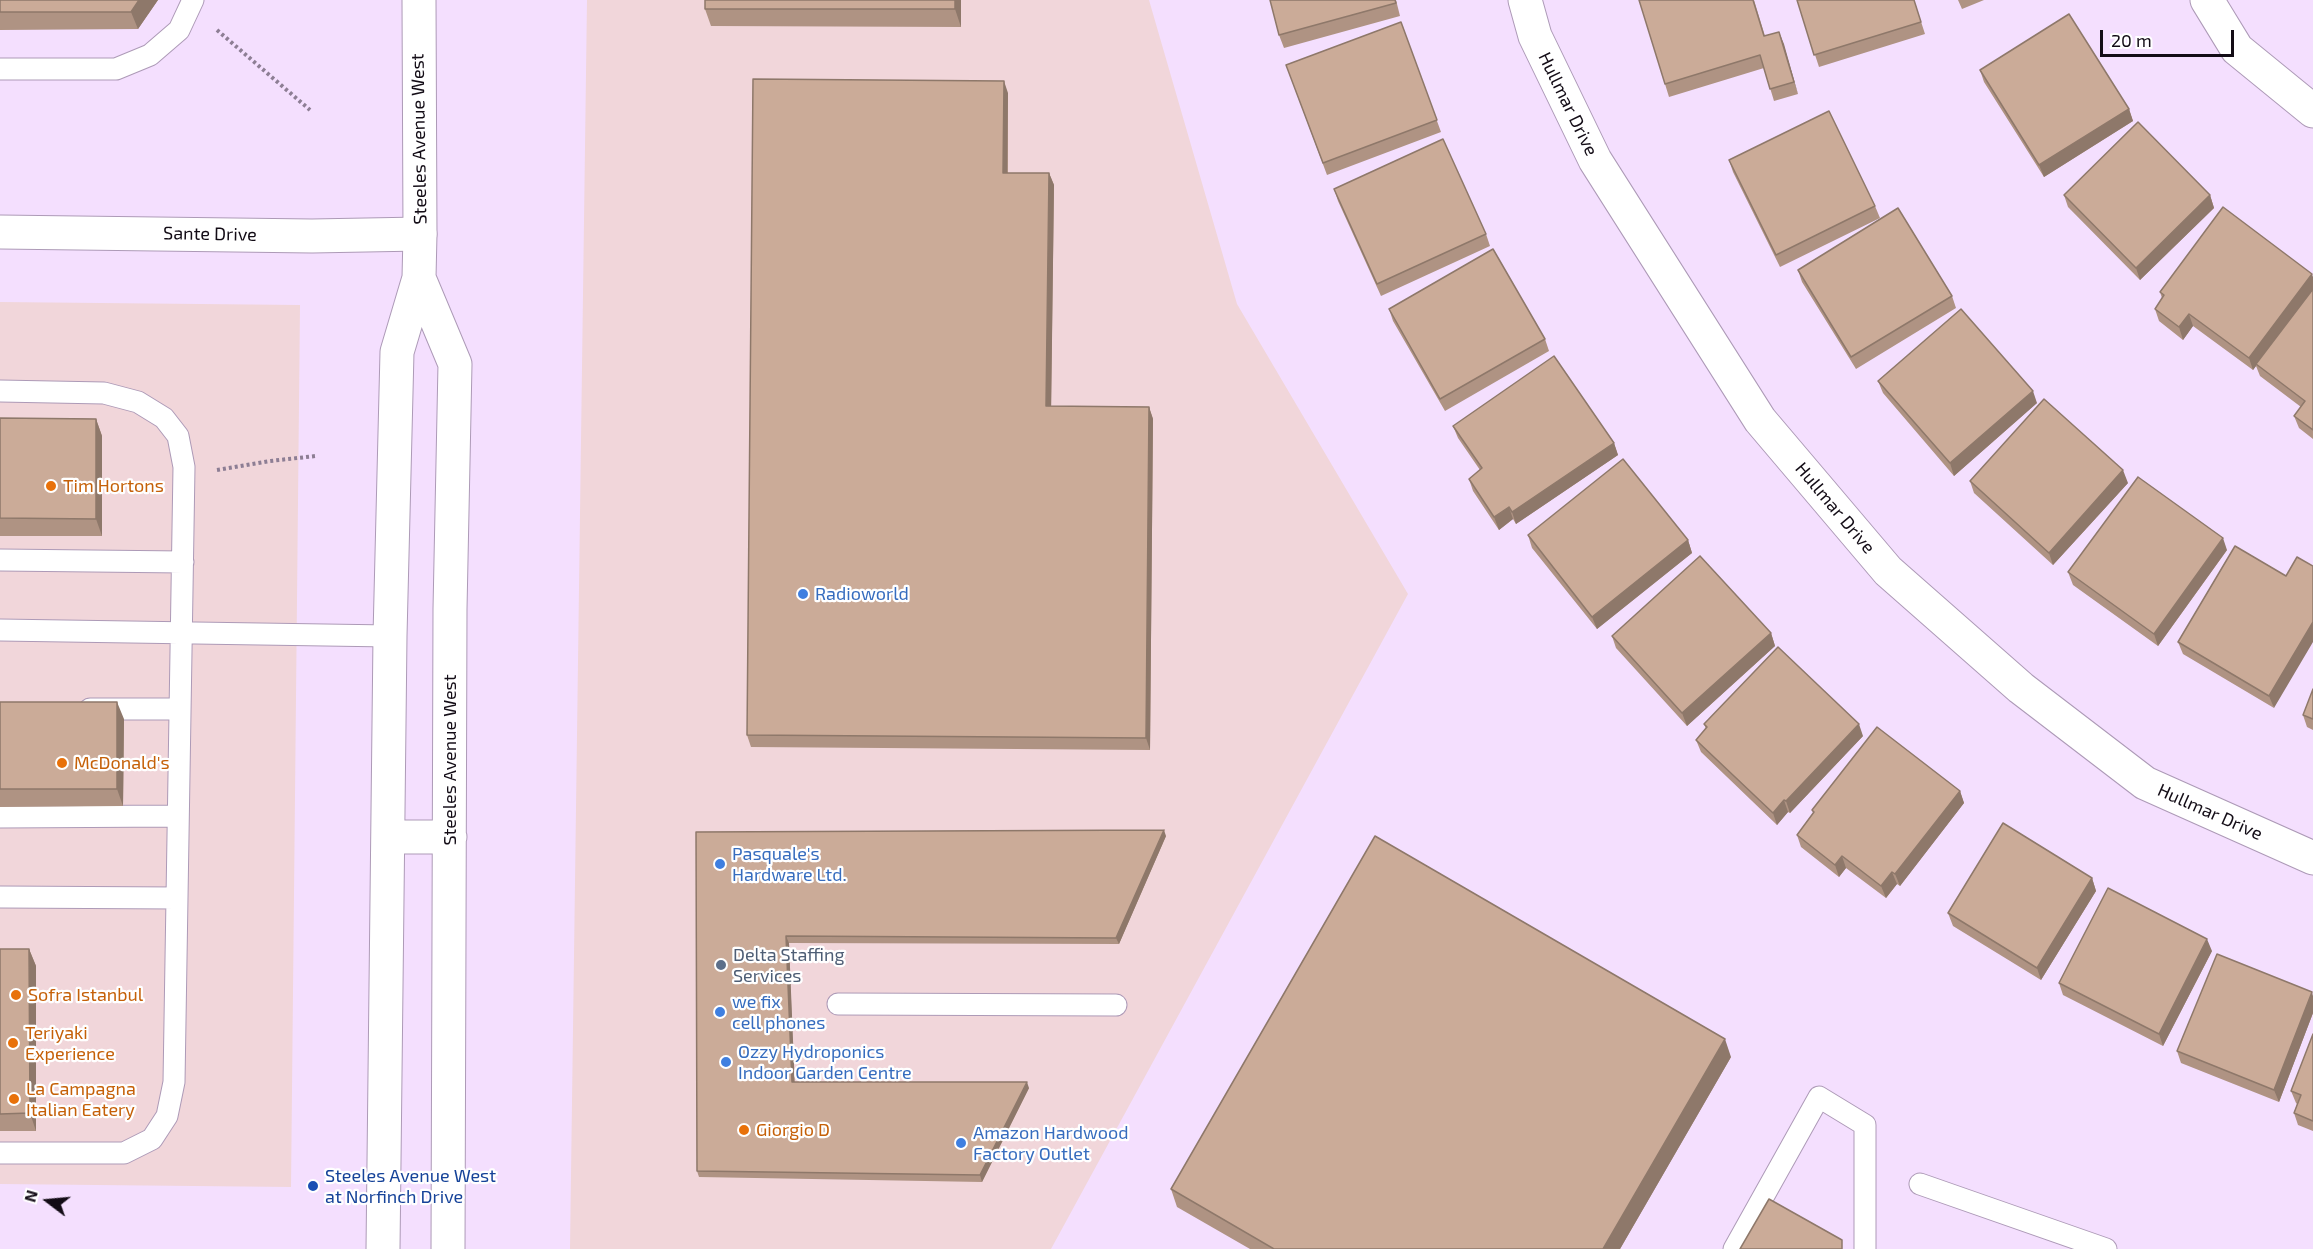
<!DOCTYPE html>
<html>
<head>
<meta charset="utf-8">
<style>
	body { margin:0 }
	#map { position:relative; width:2313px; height:1249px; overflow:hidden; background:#f4dffe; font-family:"Exo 2",sans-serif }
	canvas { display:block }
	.north { position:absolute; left:18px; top:1171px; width:60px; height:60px; -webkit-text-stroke:4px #fff; paint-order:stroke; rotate:286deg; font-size:16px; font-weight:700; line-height:24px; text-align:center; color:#130c16 }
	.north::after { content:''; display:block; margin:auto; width:21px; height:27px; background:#130c16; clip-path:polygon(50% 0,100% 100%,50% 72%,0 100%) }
	.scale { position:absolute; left:2100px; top:30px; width:134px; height:27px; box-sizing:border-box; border:3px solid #130c16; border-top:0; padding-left:8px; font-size:18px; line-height:21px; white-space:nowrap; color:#130c16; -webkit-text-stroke:4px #fff; paint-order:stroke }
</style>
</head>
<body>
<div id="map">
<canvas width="2313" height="1249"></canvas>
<div class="north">N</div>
<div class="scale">20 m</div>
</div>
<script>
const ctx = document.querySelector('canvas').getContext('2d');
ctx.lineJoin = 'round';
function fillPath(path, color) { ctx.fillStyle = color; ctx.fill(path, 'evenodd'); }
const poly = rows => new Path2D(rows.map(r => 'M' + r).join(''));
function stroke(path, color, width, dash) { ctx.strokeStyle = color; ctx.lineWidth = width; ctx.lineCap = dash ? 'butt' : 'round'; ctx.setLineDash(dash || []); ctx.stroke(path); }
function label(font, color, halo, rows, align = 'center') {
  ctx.font = font + ' "Exo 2",sans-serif'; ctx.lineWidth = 4.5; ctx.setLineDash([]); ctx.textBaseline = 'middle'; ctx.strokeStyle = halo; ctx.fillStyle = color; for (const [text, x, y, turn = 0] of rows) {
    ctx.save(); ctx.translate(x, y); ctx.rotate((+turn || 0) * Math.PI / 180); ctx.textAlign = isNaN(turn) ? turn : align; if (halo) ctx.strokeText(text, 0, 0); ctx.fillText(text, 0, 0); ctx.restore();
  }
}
const commercial = poly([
	[587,0,1149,0,1237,304,1408,594,1051,1249,570,1249],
	[0,302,300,305,291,1187,0,1184]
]);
const path = poly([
	[217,30,310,110],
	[217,470,270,461,316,456]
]);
const service = poly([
	[0,69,116,69,150,55,179,30,193,0],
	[0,391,104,393,138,402,164,418,178,436,184,467,174,1082,167,1116,152,1139,124,1153,0,1153],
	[0,560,183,562],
	[0,630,390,636],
	[90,709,180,709],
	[0,817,178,816],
	[0,897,177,898],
	[838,1004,1116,1005],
	[1920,1184,2106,1249],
	[1734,1249,1819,1097,1865,1125,1865,1249]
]);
const minor = poly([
	[2207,0,2237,49,2313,111],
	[0,232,312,236,420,234]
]);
const tertiary = poly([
	[1525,0,1535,36,1595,160,1760,420,1888,571,2021,688,2145,783,2313,858]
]);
const secondary = poly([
	[419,278,455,364,450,609,448,1249],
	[388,837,450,837],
	[383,1249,390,636,397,352,419,278,420,234,419,0]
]);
const wall = poly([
	[0,0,158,0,138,29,0,30],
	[705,0,961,0,961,27,711,26,705,9],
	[1396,0,1400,16,1284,48,1279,35],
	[1754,0,1765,36,1779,32,1798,94,1774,101,1764,68,1669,97,1665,84],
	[1797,0,1914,0,1925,34,1819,67],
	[1958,0,1984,0,1962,9],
	[1401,22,1441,132,1327,175,1286,65],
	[1980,70,2129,109,2133,121,2044,177,1984,82],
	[1008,93,1008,173,1049,173,1054,185,1051,406,1149,407,1153,419,1150,750,751,747,747,735],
	[1729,160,1875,206,1880,218,1780,267,1733,172],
	[1334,189,1486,234,1490,246,1381,296,1338,201],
	[2064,195,2210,195,2214,208,2140,280,2068,207],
	[1798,270,1952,296,1956,308,1856,369,1802,282],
	[2313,277,2313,439,2299,428,2294,416,2301,407,2260,376,2256,366,2253,370,2193,326,2183,340,2159,321,2155,309,2162,298,2160,292],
	[1389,309,1545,339,1549,351,1445,411,1393,321],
	[1878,381,2037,403,1954,476,1883,393],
	[0,418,96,419,102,436,102,536,0,536],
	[1453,426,1614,443,1618,455,1516,524,1513,519,1499,530,1473,491,1469,479,1480,470,1458,438],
	[1970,481,2128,483,2053,565,1974,493],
	[1528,535,1688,540,1692,553,1597,629,1532,548],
	[2235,546,2274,708,2183,654,2178,642],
	[2227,550,2158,646,2073,585,2068,572],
	[1771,633,1775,646,1687,726,1616,648,1612,636],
	[2313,689,2313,730,2307,727,2303,715],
	[0,702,124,719,123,806,0,807],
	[1704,724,1863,736,1790,813,1788,812,1777,825,1701,752,1696,740,1706,729],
	[1960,791,1964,803,1900,886,1897,884,1886,898,1846,868,1839,877,1801,847,1797,835,1813,813,1812,810],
	[696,832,1166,836,1119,944,789,943,794,1082,1029,1088,982,1182,699,1177,697,1171],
	[2092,878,2096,891,2041,980,1953,926,1948,913],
	[0,949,29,949,36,966,36,1131,0,1131],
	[2212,951,2163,1046,2063,995,2059,983],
	[2313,996,2313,1013,2279,1102,2181,1063,2177,1051],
	[2313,1034,2313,1131,2298,1125,2294,1113,2297,1104,2296,1103,2291,1091],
	[1731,1057,1620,1249,1250,1249,1177,1207,1171,1189]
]);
const shadedWall = poly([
	[139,0,158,0,138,29,131,12],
	[955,0,961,0,961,27,955,9],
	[1779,32,1784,44,1798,94,1794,82],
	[1004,81,1008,93,1007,185,1003,173],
	[2129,109,2133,121,2044,177,2039,165],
	[1049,173,1054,185,1051,418,1046,406],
	[2210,195,2214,208,2140,280,2136,268],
	[2312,274,2313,277,2313,290,2256,364,2256,366,2253,370,2249,358],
	[2189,314,2193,326,2183,340,2179,327],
	[2033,391,2037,403,1954,476,1950,463],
	[1149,407,1153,419,1150,750,1146,738],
	[96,419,102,436,102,536,96,519],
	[1614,443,1618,455,1516,524,1512,512],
	[2123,470,2128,483,2053,565,2049,553],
	[1509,507,1513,519,1499,530,1494,517],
	[2223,538,2227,550,2158,646,2154,634],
	[1688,540,1692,553,1597,629,1592,617],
	[2313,622,2313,642,2274,708,2269,696],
	[1771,633,1775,646,1687,726,1682,713],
	[117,702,124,719,123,806,117,789],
	[1859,724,1863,736,1790,813,1786,801],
	[1960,791,1964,803,1900,886,1895,874],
	[1784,800,1788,812,1777,825,1773,813],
	[1164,830,1166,836,1119,944,1116,938],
	[1842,856,1846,868,1839,877,1835,865],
	[1892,872,1897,884,1886,898,1881,886],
	[2092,878,2096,891,2041,980,2037,968],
	[786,936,789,943,795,1089,792,1082],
	[2207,939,2212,951,2163,1046,2159,1034],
	[29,949,36,966,36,1131,30,1113],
	[2312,992,2313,996,2313,1013,2279,1102,2274,1090],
	[1725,1039,1731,1057,1620,1249,1603,1249],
	[1027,1082,1029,1088,982,1182,980,1175]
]);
const building = poly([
	[0,0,139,0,131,12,0,12,0,0],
	[705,0,955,0,955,9,705,9,705,0],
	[1270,0,1395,0,1396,3,1279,35,1270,0],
	[1639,0,1753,0,1764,36,1779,32,1794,82,1770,89,1760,55,1665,84,1639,0],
	[1797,0,1914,0,1921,22,1814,55,1797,0],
	[2069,14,2129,109,2039,165,1980,70,2069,14],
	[1401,22,1437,120,1323,163,1286,65,1401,22],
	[753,79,1004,81,1003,173,1049,173,1046,406,1149,407,1146,738,747,735,753,79],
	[1829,111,1875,206,1776,255,1729,160,1829,111],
	[2138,122,2210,195,2136,268,2064,195,2138,122],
	[1443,139,1486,234,1377,284,1334,189,1443,139],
	[2223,207,2312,274,2249,358,2189,314,2179,327,2155,309,2164,295,2160,292,2223,207],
	[1898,208,1952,296,1851,357,1798,270,1898,208],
	[1493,249,1545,339,1440,399,1389,309,1493,249],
	[2313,289,2313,430,2294,416,2305,401,2256,364,2313,289],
	[1961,309,2033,391,1950,463,1878,381,1961,309],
	[1554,356,1614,443,1512,512,1509,507,1494,517,1469,479,1482,468,1453,426,1554,356],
	[2044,399,2123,470,2049,553,1970,481,2044,399],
	[0,418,96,419,96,519,0,518,0,418],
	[1623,459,1688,540,1592,617,1528,535,1623,459],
	[2138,477,2223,538,2154,634,2068,572,2138,477],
	[2235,546,2286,576,2297,557,2313,566,2313,622,2269,696,2178,642,2235,546],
	[1700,556,1771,633,1682,713,1612,636,1700,556],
	[1778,647,1859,724,1786,801,1784,800,1773,813,1696,740,1707,727,1704,724,1778,647],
	[2313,689,2313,719,2303,715,2313,689],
	[0,702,117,702,117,789,0,789,0,702],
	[1877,727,1960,791,1895,874,1892,872,1881,886,1842,856,1835,865,1797,835,1814,812,1812,810,1877,727],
	[2003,823,2092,878,2037,968,1948,913,2003,823],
	[1164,830,1116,938,786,936,792,1082,1027,1082,980,1175,697,1171,696,832,1164,830],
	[1375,836,1725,1039,1603,1249,1274,1249,1171,1189,1375,836],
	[2108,888,2207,939,2159,1034,2059,983,2108,888],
	[0,949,29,949,30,1113,0,1114,0,949],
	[2217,954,2312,992,2274,1090,2177,1051,2217,954],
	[2313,1034,2313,1121,2294,1113,2301,1095,2291,1091,2313,1034],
	[1769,1199,1842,1240,1842,1249,1740,1249,1769,1199]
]);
const markers = [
	[51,486,6,"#e8710a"],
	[803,594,6,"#3f7fe0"],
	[62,763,6,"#e8710a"],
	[720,864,6,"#3f7fe0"],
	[721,965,6,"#5c6f8a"],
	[16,995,6,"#e8710a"],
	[720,1012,6,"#3f7fe0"],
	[13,1043,6,"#e8710a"],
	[726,1062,6,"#3f7fe0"],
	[14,1099,6,"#e8710a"],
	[744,1130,6,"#e8710a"],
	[961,1143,6,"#3f7fe0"],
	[313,1186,6,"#1a4fb4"]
];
const streetNames = [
	["Hullmar Drive",1568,104,64],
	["Steeles Avenue West",419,139,-91],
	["Sante Drive",210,234,1],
	["Hullmar Drive",1835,508,50],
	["Steeles Avenue West",450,760,-90],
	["Hullmar Drive",2210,812,24]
];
const foodNames = [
	["Tim Hortons",63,486],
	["McDonald's",74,763],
	["Sofra Istanbul",28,995],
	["Teriyaki",25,1033],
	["Experience",25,1054],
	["La Campagna",26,1089],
	["Italian Eatery",26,1110],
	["Giorgio D",756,1130]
];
const shopNames = [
	["Radioworld",815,594],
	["Pasquale's",732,854],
	["Hardware Ltd.",732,875],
	["we fix",732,1002],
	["cell phones",732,1023],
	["Ozzy Hydroponics",738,1052],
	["Indoor Garden Centre",738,1073],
	["Amazon Hardwood",973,1133],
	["Factory Outlet",973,1154]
];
const serviceNames = [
	["Delta Staffing",733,955],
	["Services",733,976]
];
const transitNames = [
	["Steeles Avenue West",325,1176],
	["at Norfinch Drive",325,1197]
];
fillPath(commercial, '#f1d6da');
stroke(service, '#ad9ab7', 23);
stroke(minor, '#ad9ab7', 35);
stroke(tertiary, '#ad9ab7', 35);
stroke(secondary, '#ad9ab7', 35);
stroke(path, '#8d7e94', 4, [3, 3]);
stroke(service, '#fff', 21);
stroke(minor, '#fff', 33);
stroke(tertiary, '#fff', 33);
stroke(secondary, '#fff', 33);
fillPath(wall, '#af9383');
fillPath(shadedWall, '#8e786a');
fillPath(building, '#cbab98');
stroke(building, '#8e786a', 1.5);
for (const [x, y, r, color] of markers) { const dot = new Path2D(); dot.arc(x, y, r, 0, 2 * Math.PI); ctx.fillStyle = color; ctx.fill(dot); stroke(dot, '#fff', 2); }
label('18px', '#130c16', '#fff', streetNames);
label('18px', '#c56008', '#fff', foodNames, 'left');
label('18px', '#366cbe', '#fff', shopNames, 'left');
label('18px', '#4e5e75', '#fff', serviceNames, 'left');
label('18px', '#164399', '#fff', transitNames, 'left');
</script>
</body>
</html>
